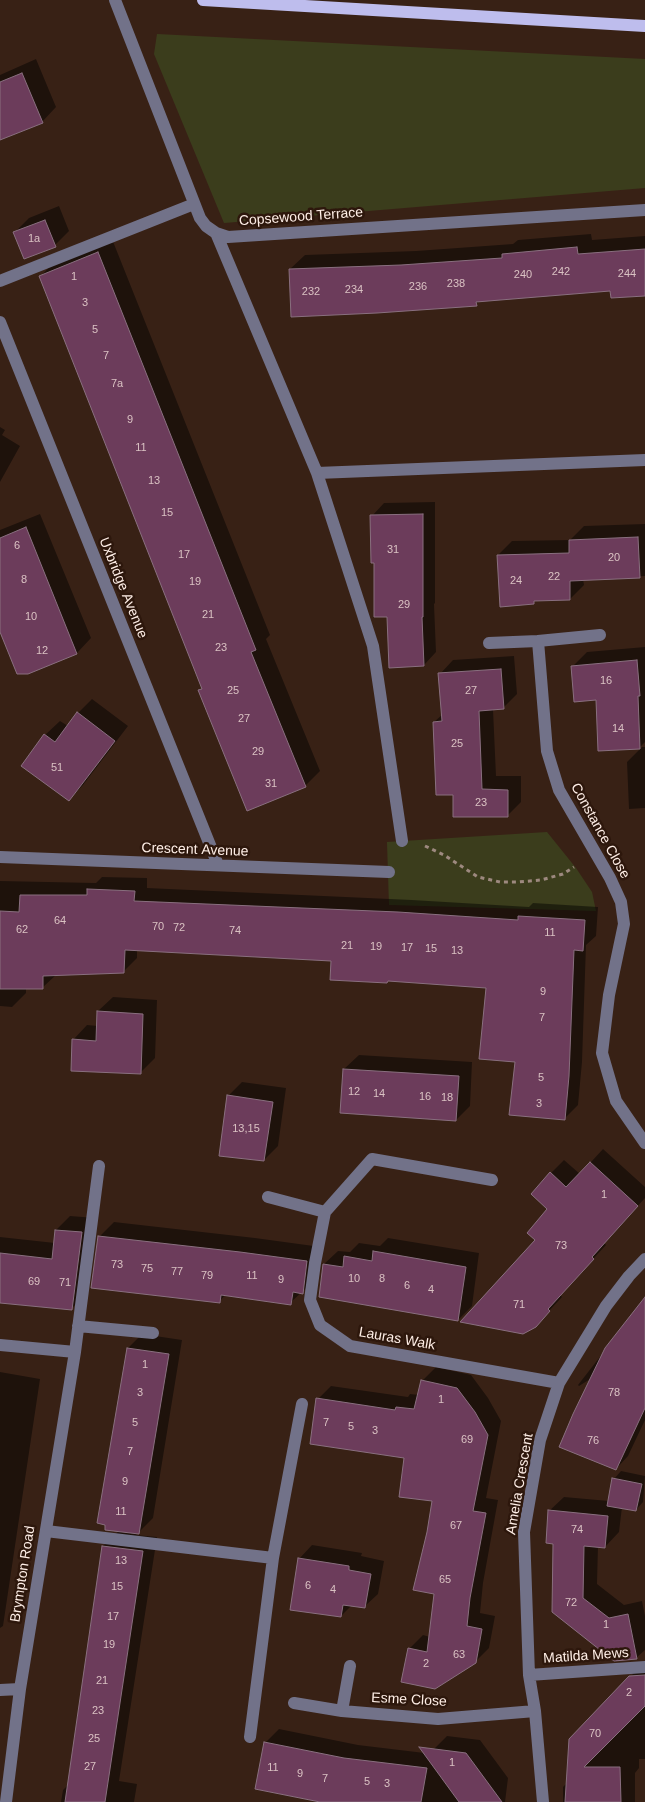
<!DOCTYPE html>
<html>
<head>
<meta charset="utf-8">
<style>
	body { margin:0 }
	canvas { display:block; background:#382115 }
</style>
</head>
<body>
<canvas width="645" height="1802"></canvas>
<script>
const ctx = document.querySelector('canvas').getContext('2d');
ctx.lineJoin = 'round';
function fillPath(path, color) { ctx.fillStyle = color; ctx.fill(path, 'evenodd'); }
const poly = rows => new Path2D(rows.map(r => 'M' + r).join(''));
function stroke(path, color, width, dash) { ctx.strokeStyle = color; ctx.lineWidth = width; ctx.lineCap = dash ? 'butt' : 'round'; ctx.setLineDash(dash || []); ctx.stroke(path); }
function label(font, color, halo, rows, align = 'center') {
  ctx.font = font + ' Helvetica,sans-serif'; ctx.lineWidth = 5; ctx.setLineDash([]); ctx.textBaseline = 'middle'; ctx.strokeStyle = halo; ctx.fillStyle = color; for (const [text, x, y, turn = 0] of rows) {
    ctx.save(); ctx.translate(x, y); ctx.rotate((+turn || 0) * Math.PI / 180); ctx.textAlign = isNaN(turn) ? turn : align; if (halo) ctx.strokeText(text, 0, 0); ctx.fillText(text, 0, 0); ctx.restore();
  }
}
const green = poly([
	[157,34,645,59,645,188,224,223,154,54],
	[547,832,576,868,592,892,596,911,389,905,387,842]
]);
const shadow = poly([
	[36,59,56,107,42,122,0,139,0,75],
	[59,206,69,231,55,245,14,233,29,218],
	[591,234,592,240,645,236,645,295,612,290,480,301,476,304,290,269,305,255,416,251,513,244,518,240],
	[112,239,270,635,266,639,320,771,305,786,200,691,203,687,41,276,55,261],
	[0,427,5,430,2,435,20,446,0,482],
	[435,502,435,603,434,604,436,652,424,665,388,616,375,562,372,516,384,503],
	[40,514,91,638,77,653,28,672,0,629,0,530],
	[645,524,645,576,583,579,584,585,570,599,536,600,533,603,498,555,512,541,570,540,584,526],
	[645,647,645,742,640,747,645,747,645,808,629,809,627,762,642,747,599,749,597,699,573,666,587,652],
	[514,656,517,694,503,708,493,709,496,776,521,776,521,802,507,816,454,794,434,722,443,714,440,674,453,660],
	[92,699,128,726,83,785,69,800,45,735,60,721,68,726,78,713],
	[102,877,147,878,147,888,412,900,529,907,533,903,598,907,596,936,586,945,582,1062,578,1105,565,1118,516,1061,487,987,332,960,137,949,137,958,123,972,56,975,42,988,26,988,26,993,12,1007,0,1006,0,881,96,883],
	[113,997,157,1000,155,1058,141,1072,73,1040,87,1025,98,1026,98,1011],
	[359,1055,472,1062,470,1106,456,1120,344,1069],
	[242,1082,286,1088,278,1146,264,1160,228,1096],
	[603,1149,645,1187,645,1198,604,1243,606,1245,560,1295,562,1297,535,1326,537,1240,549,1209,551,1173,564,1160,580,1174],
	[70,1216,96,1218,86,1294,72,1308,0,1301,0,1237,55,1243,56,1230],
	[114,1222,255,1238,321,1247,317,1278,290,1303,226,1294,219,1302,99,1237],
	[388,1238,479,1253,472,1306,458,1320,324,1264,338,1251,350,1252,359,1243,380,1246],
	[645,1299,645,1345,579,1386,578,1385],
	[142,1334,182,1340,153,1518,136,1535,157,1537,119,1781,137,1784,134,1802,61,1802,63,1790,69,1784,103,1546,120,1530,128,1348],
	[645,1363,645,1420,628,1456,616,1469],
	[436,1367,471,1375,488,1398,501,1421,486,1498,498,1500,483,1583,480,1613,495,1616,489,1648,475,1662,410,1648,423,1635,430,1637,436,1593,428,1532,434,1500,405,1457,318,1399,331,1386,408,1397,410,1394,419,1395,423,1380],
	[0,1372,40,1379,3,1626,0,1628],
	[621,1471,645,1476,643,1502,636,1510,622,1507,619,1532,605,1547,598,1546,597,1584,624,1605,642,1601,645,1616,645,1650,636,1658,614,1660,555,1543,549,1511,564,1497,609,1501,614,1479],
	[312,1545,362,1553,361,1556,384,1561,378,1594,364,1607,352,1605,341,1616,299,1559],
	[643,1664,645,1664,645,1759,639,1759,639,1768,635,1773,635,1802,563,1802,563,1787,567,1783,628,1679],
	[279,1729,358,1745,433,1754,434,1749,447,1736,480,1740,508,1778,505,1802,327,1802,265,1743]
]);
const building = poly([
	[22,73,43,123,0,140,0,82,22,73],
	[45,220,56,247,24,259,13,232,45,220],
	[577,247,578,254,645,249,645,296,611,298,610,291,476,302,477,306,377,313,291,317,289,269,401,265,502,258,502,254,577,247],
	[98,252,256,650,251,652,306,787,247,811,198,690,202,689,39,276,98,252],
	[423,514,423,617,422,617,424,666,389,668,387,617,374,617,374,563,371,563,370,515,423,514],
	[26,527,77,654,28,674,17,674,0,632,0,538,26,527],
	[638,537,640,578,570,581,570,600,534,601,534,604,500,607,497,555,569,553,569,540,638,537],
	[637,660,640,696,638,696,640,749,598,751,596,700,574,702,571,666,637,660],
	[501,669,504,709,479,711,482,789,508,790,508,817,453,817,453,795,436,795,433,722,442,721,438,673,501,669],
	[77,712,115,741,69,801,21,766,44,734,55,742,77,712],
	[87,889,135,891,134,901,398,912,518,920,518,916,585,920,583,951,574,950,569,1076,565,1120,509,1115,515,1062,479,1059,486,988,388,981,387,983,330,980,331,961,125,950,124,973,43,976,43,989,0,989,0,911,19,912,20,895,87,895,87,889],
	[97,1011,143,1014,141,1074,71,1071,72,1039,96,1041,97,1011],
	[343,1069,459,1076,456,1121,340,1113,343,1069],
	[227,1095,273,1102,264,1161,219,1156,227,1095],
	[590,1162,638,1206,592,1257,594,1259,548,1309,550,1311,536,1327,523,1334,460,1322,535,1240,527,1233,547,1209,531,1194,550,1172,566,1187,590,1162],
	[55,1230,82,1232,72,1310,0,1303,0,1253,52,1259,55,1230],
	[98,1236,240,1252,307,1261,303,1294,293,1292,291,1305,221,1295,220,1303,91,1288,98,1236],
	[373,1251,466,1267,458,1321,319,1297,323,1264,343,1267,344,1256,372,1261,373,1251],
	[645,1297,645,1408,616,1470,559,1447,573,1414,605,1348,645,1297],
	[127,1348,169,1354,139,1534,105,1530,105,1525,97,1523,127,1348],
	[421,1380,457,1388,475,1412,488,1435,473,1511,486,1513,470,1598,467,1626,482,1629,476,1663,435,1689,401,1682,408,1648,427,1652,434,1594,413,1590,427,1532,432,1501,399,1497,404,1458,310,1444,316,1398,395,1410,396,1407,414,1409,421,1380],
	[612,1478,642,1484,636,1511,607,1506,612,1478],
	[548,1510,608,1516,605,1548,584,1546,583,1598,609,1618,628,1614,637,1659,614,1661,552,1612,553,1544,546,1543,548,1510],
	[102,1546,143,1551,105,1802,65,1802,102,1546],
	[298,1558,349,1566,349,1570,371,1574,365,1608,343,1605,341,1617,290,1610,298,1558],
	[645,1675,645,1706,584,1767,620,1767,621,1802,565,1802,569,1739,629,1676,645,1675],
	[264,1742,344,1758,427,1768,421,1802,320,1802,255,1789,264,1742],
	[419,1747,466,1753,502,1802,459,1802,419,1747]
]);
const path = poly([
	[425,846,444,855,478,877,500,882,518,882,541,880,563,874,574,867]
]);
const minor = poly([
	[115,0,200,218,206,226,216,233,228,237,645,210],
	[216,233,317,473,645,460],
	[0,281,194,204],
	[0,322,218,865],
	[317,473,373,646,402,841],
	[538,641,600,635],
	[489,643,538,641,547,751,559,790,610,878,621,902,624,924,609,995,602,1053,616,1101,645,1143],
	[0,857,389,872],
	[492,1180,372,1159,325,1212,315,1263,310,1300,320,1325,350,1346,559,1383],
	[268,1197,325,1212],
	[78,1326,153,1333],
	[0,1345,75,1352],
	[46,1531,273,1558,250,1737],
	[273,1558,302,1404],
	[529,1675,645,1667],
	[0,1690,20,1689],
	[294,1703,342,1711,438,1719,535,1711],
	[342,1711,350,1666],
	[6,1802,20,1689,75,1352,99,1166],
	[543,1802,535,1711,529,1675,524,1532,540,1440,559,1383,606,1306,629,1276,645,1259]
]);
const major = poly([
	[203,0,645,26]
]);
const numberNames = [
	["1a",34,239],
	["242",561,272],
	["244",627,274],
	["240",523,275],
	["1",74,277],
	["238",456,284],
	["236",418,287],
	["234",354,290],
	["232",311,292],
	["3",85,303],
	["5",95,330],
	["7",106,356],
	["7a",117,384],
	["9",130,420],
	["11",141,448],
	["13",154,481],
	["15",167,513],
	["6",17,546],
	["31",393,550],
	["17",184,555],
	["20",614,558],
	["22",554,577],
	["8",24,580],
	["24",516,581],
	["19",195,582],
	["29",404,605],
	["21",208,615],
	["10",31,617],
	["23",221,648],
	["12",42,651],
	["16",606,681],
	["25",233,691],
	["27",471,691],
	["27",244,719],
	["14",618,729],
	["25",457,744],
	["29",258,752],
	["51",57,768],
	["31",271,784],
	["23",481,803],
	["64",60,921],
	["70",158,927],
	["72",179,928],
	["62",22,930],
	["74",235,931],
	["11",550,933],
	["21",347,946],
	["19",376,947],
	["17",407,948],
	["15",431,949],
	["13",457,951],
	["9",543,992],
	["7",542,1018],
	["5",541,1078],
	["12",354,1092],
	["14",379,1094],
	["16",425,1097],
	["18",447,1098],
	["3",539,1104],
	["13,15",246,1129],
	["1",604,1195],
	["73",561,1246],
	["73",117,1265],
	["75",147,1269],
	["77",177,1272],
	["79",207,1276],
	["11",252,1276],
	["10",354,1279],
	["8",382,1279],
	["9",281,1280],
	["69",34,1282],
	["71",65,1283],
	["6",407,1286],
	["4",431,1290],
	["71",519,1305],
	["1",145,1365],
	["3",140,1393],
	["78",614,1393],
	["1",441,1400],
	["5",135,1423],
	["7",326,1423],
	["5",351,1427],
	["3",375,1431],
	["69",467,1440],
	["76",593,1441],
	["7",130,1452],
	["9",125,1482],
	["11",121,1512],
	["67",456,1526],
	["74",577,1530],
	["13",121,1561],
	["65",445,1580],
	["6",308,1586],
	["15",117,1587],
	["4",333,1590],
	["72",571,1603],
	["17",113,1617],
	["1",606,1625],
	["19",109,1645],
	["63",459,1655],
	["2",426,1664],
	["21",102,1681],
	["2",629,1693],
	["23",98,1711],
	["70",595,1734],
	["25",94,1739],
	["1",452,1763],
	["27",90,1767],
	["11",273,1768],
	["9",300,1774],
	["7",325,1779],
	["5",367,1782],
	["3",387,1784]
];
const streetNames = [
	["Copsewood Terrace",301,217,-4],
	["Uxbridge Avenue",123,588,68],
	["Constance Close",600,831,61],
	["Crescent Avenue",195,850,2],
	["Lauras Walk",397,1339,10],
	["Amelia Crescent",520,1484,-80],
	["Brympton Road",23,1574,-81],
	["Matilda Mews",586,1656,-4],
	["Esme Close",409,1700,3]
];
fillPath(green, '#3b3d1c');
fillPath(shadow, '#0007');
fillPath(building, '#6c3c5b');
stroke(building, '#896f7f', 1);
stroke(path, '#9d897f', 3, [4, 4]);
stroke(minor, '#727289', 12);
stroke(major, '#bebded', 12);
label('11px', '#dac2c3', null, numberNames);
label('14px', '#feeee6', '#2d170c', streetNames);
</script>
</body>
</html>
